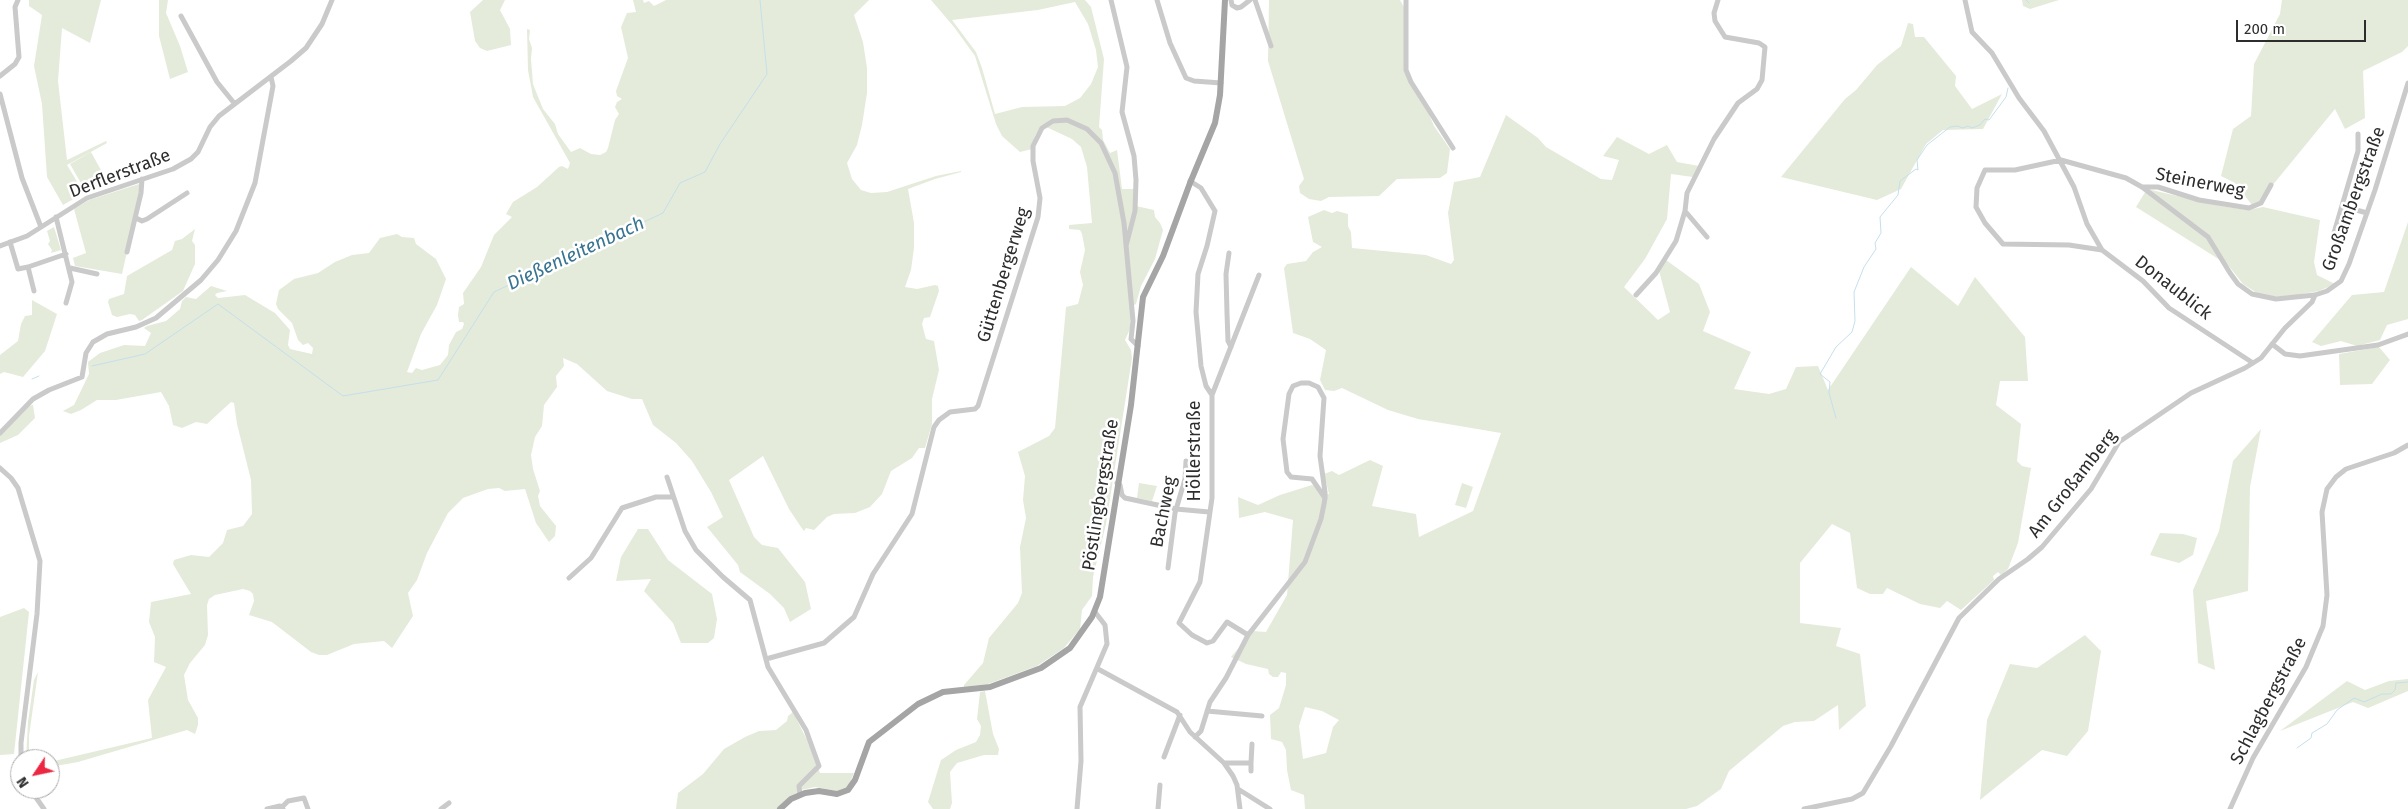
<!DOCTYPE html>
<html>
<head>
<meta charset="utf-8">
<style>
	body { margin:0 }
	#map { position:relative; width:2408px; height:809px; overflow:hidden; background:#fff; font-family:"Fira Sans",sans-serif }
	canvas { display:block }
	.north { position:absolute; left:10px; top:749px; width:50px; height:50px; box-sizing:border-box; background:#fff; border:1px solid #ababab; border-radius:50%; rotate:236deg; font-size:14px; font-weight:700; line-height:20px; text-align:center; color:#2d2d2d }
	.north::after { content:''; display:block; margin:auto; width:18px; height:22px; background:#eb2742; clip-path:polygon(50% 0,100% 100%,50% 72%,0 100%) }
	.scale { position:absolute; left:2236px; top:20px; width:130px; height:22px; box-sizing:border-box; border:2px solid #2d2d2d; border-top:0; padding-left:6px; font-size:15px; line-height:18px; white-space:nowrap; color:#2d2d2d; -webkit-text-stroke:4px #fff; paint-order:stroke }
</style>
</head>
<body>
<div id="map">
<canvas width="2408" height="809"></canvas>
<div class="north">N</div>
<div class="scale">200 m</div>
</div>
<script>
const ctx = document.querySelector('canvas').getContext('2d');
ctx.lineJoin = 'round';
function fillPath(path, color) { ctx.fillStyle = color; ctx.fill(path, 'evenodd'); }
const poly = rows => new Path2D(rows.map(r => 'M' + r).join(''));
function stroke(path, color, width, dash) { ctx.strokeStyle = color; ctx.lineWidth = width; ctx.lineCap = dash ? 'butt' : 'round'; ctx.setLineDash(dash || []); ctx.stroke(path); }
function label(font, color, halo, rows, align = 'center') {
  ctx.font = font + ' "Fira Sans",sans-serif'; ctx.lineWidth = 5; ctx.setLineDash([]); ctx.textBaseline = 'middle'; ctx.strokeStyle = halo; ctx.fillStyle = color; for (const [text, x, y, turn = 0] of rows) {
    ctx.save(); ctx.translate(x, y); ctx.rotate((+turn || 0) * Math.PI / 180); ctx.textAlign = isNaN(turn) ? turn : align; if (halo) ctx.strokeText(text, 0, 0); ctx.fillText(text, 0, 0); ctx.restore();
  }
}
const green = poly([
	[29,0,101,0,90,43,62,28,58,81,67,160,106,141,107,143,67,165,84,193,63,205,47,177,42,104,34,66,42,15,29,6],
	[159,0,168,0,166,13,180,46,188,72,170,79,159,36],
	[483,0,505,0,500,10,510,29,511,45,487,51,480,48,475,41,470,12],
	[633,0,643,0,644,3,649,1,654,6,666,0,869,0,854,15,863,42,867,68,867,93,862,125,857,145,847,163,852,179,861,190,871,193,887,192,936,176,961,171,961,172,935,179,908,189,914,223,914,248,911,270,905,287,917,289,935,285,938,286,939,291,930,317,924,318,922,324,926,339,934,341,939,370,932,399,932,424,925,448,919,448,912,458,891,471,882,494,870,507,855,513,834,514,827,517,814,530,806,528,804,531,801,527,789,509,763,456,729,480,754,537,762,545,778,548,805,582,811,609,790,622,784,608,770,594,740,572,738,565,707,527,723,517,711,492,692,461,676,443,653,425,642,399,632,399,607,391,577,364,563,358,564,366,556,376,557,387,544,405,542,426,535,437,531,455,533,469,540,491,538,496,540,506,556,526,555,536,549,542,536,523,525,489,505,491,499,488,488,489,463,498,448,513,427,553,417,580,408,593,413,616,392,648,384,641,354,644,327,655,319,655,311,652,272,622,249,615,254,601,253,594,250,591,243,589,215,595,209,599,207,605,208,635,205,645,190,663,184,675,188,700,198,718,198,725,195,734,187,730,78,762,50,767,50,762,152,738,148,700,166,667,154,662,155,637,149,622,151,602,191,594,173,564,174,560,191,555,209,557,223,543,227,530,243,526,252,514,251,480,237,424,234,403,231,402,207,424,196,422,182,428,173,425,169,406,161,392,116,400,97,400,81,410,71,414,63,411,74,405,89,374,88,362,100,353,124,345,145,346,151,333,144,328,147,326,166,321,180,309,182,301,186,297,196,299,211,286,227,291,217,293,215,295,218,298,245,295,275,313,290,330,288,345,290,349,312,354,313,348,308,343,303,345,298,340,292,323,278,309,276,304,279,290,294,279,318,273,335,262,352,255,369,253,380,238,397,234,402,237,414,238,416,244,436,259,446,279,437,305,421,334,407,372,412,373,416,368,422,370,440,365,448,355,449,345,456,332,462,329,464,324,463,322,459,322,458,315,459,307,464,304,463,293,481,267,494,235,512,217,506,214,513,202,537,187,559,167,562,166,568,169,570,163,533,97,528,70,527,29,530,30,529,39,532,48,531,59,533,84,543,109,555,124,558,134,571,152,580,148,591,154,600,155,606,152,608,148,615,120,619,114,615,107,617,102,622,99,617,96,616,91,628,58,621,27,627,13,636,12],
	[931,0,1085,0,1091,7,1104,59,1099,127,1102,130,1103,140,1110,153,1117,150,1122,189,1135,189,1136,206,1154,210,1155,217,1160,223,1163,230,1155,259,1141,286,1136,304,1132,306,1130,329,1125,340,1131,350,1132,358,1106,524,1093,577,1092,596,1082,610,1080,629,1064,648,1037,666,988,684,964,687,964,685,983,663,989,638,1018,603,1022,593,1020,547,1026,518,1023,500,1025,476,1018,452,1049,436,1055,428,1066,307,1078,304,1083,285,1080,272,1085,250,1082,234,1080,230,1069,229,1069,225,1092,223,1087,167,1081,147,1072,139,1042,125,1035,136,1032,149,1020,152,1002,136,996,124,975,56,954,27],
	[1075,2,1088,24,1096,50,1098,67,1091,84,1080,98,1065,106,1022,107,995,114,982,68,976,52,952,20,1038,10],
	[1269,0,1400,0,1405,9,1405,72,1426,107,1434,126,1450,149,1447,173,1440,178,1397,179,1379,196,1329,197,1321,201,1309,199,1300,193,1299,186,1304,179,1268,61],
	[2022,0,2059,0,2030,9,2023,6],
	[2282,0,2408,0,2408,46,2402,52,2363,71,2365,118,2345,129,2335,109,2258,203,2252,205,2235,183,2221,176,2233,129,2251,116,2254,64,2280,14],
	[1908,23,1913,24,1915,37,1924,37,1956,76,1955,86,1972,109,2002,94,1983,129,1943,130,1926,144,1901,189,1877,200,1781,177,1845,99,1856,90,1877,65,1901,46],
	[1506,115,1538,138,1546,147,1601,179,1612,180,1619,160,1603,156,1617,137,1649,154,1667,145,1677,162,1699,166,1693,177,1671,174,1667,219,1645,259,1624,287,1658,320,1670,312,1659,271,1666,260,1699,284,1710,312,1703,331,1751,352,1734,389,1769,394,1786,389,1796,367,1818,366,1828,390,1911,267,1958,306,1975,277,2025,337,2028,381,2000,381,1996,405,2021,424,2017,461,2022,466,2031,468,2018,543,2008,569,2001,575,1998,572,1993,576,1994,580,1961,610,1947,601,1940,608,1920,604,1887,588,1883,594,1870,594,1857,588,1850,533,1832,524,1800,563,1800,623,1841,628,1836,646,1860,654,1866,706,1839,730,1838,705,1814,721,1795,722,1783,726,1729,771,1721,789,1697,806,1686,809,1305,809,1304,795,1291,790,1287,770,1286,750,1282,742,1271,739,1270,715,1279,708,1286,685,1286,673,1281,672,1278,677,1273,677,1269,674,1268,669,1246,664,1231,657,1253,631,1266,632,1287,595,1293,520,1265,512,1239,518,1238,497,1258,505,1280,495,1312,485,1316,487,1319,494,1329,494,1324,474,1332,471,1339,475,1370,460,1383,466,1372,506,1416,514,1419,537,1473,511,1501,433,1418,419,1388,410,1342,388,1334,391,1325,390,1320,380,1326,350,1310,339,1293,333,1284,268,1287,264,1306,261,1313,252,1322,247,1313,242,1308,217,1324,210,1332,213,1337,211,1348,214,1348,226,1351,232,1352,248,1426,255,1451,264,1454,260,1448,213,1454,182,1480,177],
	[1305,707,1322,711,1339,720,1333,727,1326,753,1303,759,1299,726],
	[91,152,107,181,86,192,70,164],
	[139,184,140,194,122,274,75,266,73,258,86,253,74,209,89,200],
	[2147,189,2221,206,2248,210,2263,207,2320,220,2314,262,2317,275,2335,284,2319,291,2297,295,2270,297,2260,295,2243,284,2228,265,2136,207],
	[2408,222,2408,319,2387,325,2380,340,2357,346,2341,341,2321,346,2312,342,2352,295,2384,292],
	[54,227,61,250,51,253,52,250,48,244,50,241,47,231],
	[195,229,192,241,195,245,195,264,183,291,142,320,139,321,135,315,130,314,117,317,112,315,108,302,109,299,124,294,127,276,172,250,175,241,182,239],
	[32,300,57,314,45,351,23,377,4,372,0,374,0,355,18,341,21,324,25,316,32,315],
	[2379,347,2390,360,2372,384,2340,385,2339,354],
	[33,405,35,418,18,435,0,443,0,435,28,406],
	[2261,429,2250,487,2248,591,2206,601,2215,670,2198,663,2193,590,2219,531,2233,461],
	[1139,483,1157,486,1152,501,1137,498],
	[1462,483,1473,487,1466,508,1455,505],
	[638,529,648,529,668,560,712,594,717,619,714,638,708,643,681,643,673,623,644,591,651,579,616,581,621,557],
	[2160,533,2183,534,2197,538,2193,555,2179,563,2150,555],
	[24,608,29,612,14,754,0,755,0,617],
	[2085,635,2101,651,2088,731,2067,756,2042,750,1980,800,1987,720,2010,664,2037,668],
	[38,672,29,736,29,759,26,759,28,722,34,680],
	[2408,679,2408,691,2368,708,2353,702,2280,731,2347,681,2365,690,2389,681],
	[985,691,993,734,999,749,998,755,984,755,957,763,950,772,952,803,950,809,933,809,928,802,941,760,956,750,976,742,980,735,981,726,977,719,980,692],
	[793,712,807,740,820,773,854,773,848,787,837,791,815,787,801,790,777,809,676,809,678,793,703,774,724,749,745,737,759,731,776,730,787,721,788,716]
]);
const stream = poly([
	[2026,0,2029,3],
	[92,366,145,354,218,304,343,396,438,380,494,292,663,213,680,183,705,172,720,144,767,74,760,0],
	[32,379,39,376],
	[1836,418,1829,393,1830,382,1820,374,1836,347,1852,332,1855,321,1854,292,1864,267,1876,249,1875,243,1881,233,1880,217,1898,195,1900,181,1916,169,1918,170,1917,160,1927,145,1950,127,1957,126,1963,128,1968,126,1972,128,1980,125,1985,119,1989,120,2006,97,2008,88],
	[2297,748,2311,738,2312,733,2327,724,2337,710,2354,698,2364,702,2382,694,2391,694,2395,690,2396,683,2408,682]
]);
const minor = poly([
	[1111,0,1127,67,1122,112,1134,156,1136,180,1135,211,1126,246],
	[1157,0,1170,43,1186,78,1194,81,1221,83],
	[1231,0,1232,5,1237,8,1241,7,1250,0],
	[1255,0,1271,46],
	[1406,0,1406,70,1411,82,1453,148],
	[1965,0,1972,32,1992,53,2019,98,2044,131,2074,187,2087,224,2102,250,2143,281,2169,308,2253,363],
	[181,16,217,82,234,103],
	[0,76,15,64,19,57,15,7,18,0],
	[0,94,22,178,41,227],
	[1190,181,1201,188,1215,211,1207,246,1198,274,1196,312,1201,366,1206,386,1212,395,1212,498,1200,582,1179,623,1192,635,1207,643,1213,641,1227,622,1248,635],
	[2142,187,2158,187,2199,200,2249,208,2261,203,2271,185],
	[2342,206,2367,213],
	[1685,211,1707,237],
	[56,217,72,282,66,303],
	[136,218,142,221,147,219,187,193],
	[2334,233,2358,151,2358,134],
	[10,242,18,269,28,267],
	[0,246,27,236,87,198,173,169,191,159,198,152,210,127,219,116,291,61,306,48,322,24,332,0],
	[2102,250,2069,245,2003,244,1985,223,1976,207,1977,188,1985,170,2015,170,2061,160,2126,178,2142,187,2208,237,2230,273,2238,284,2252,294,2276,299,2315,295,2327,291,2341,281,2349,264,2375,190,2408,83],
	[127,252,141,193,142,179],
	[1229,253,1226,274,1227,313,1228,341,1231,347],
	[70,268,97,274],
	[34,291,28,267,66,254],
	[1636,295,1656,273,1676,241,1685,211,1687,193,1714,139,1738,103,1757,89,1762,80,1765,47,1759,43,1725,37,1715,21,1714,13,1718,0],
	[2272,344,2285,354,2300,356,2378,345,2408,334],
	[1212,395,1259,275],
	[0,433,33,399,49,390,82,377,86,353,93,342,107,334,136,327,156,318,201,280,218,260,236,231,255,183,273,86,271,77],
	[0,468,11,478,18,488,40,561,37,614,21,743,21,759],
	[667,477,685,531,696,550,723,577,750,600,768,667,806,730,819,766,799,786,800,795],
	[1117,483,1120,485,1122,495,1125,498,1176,509,1209,512],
	[1168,568,1175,513,1185,479,1186,461],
	[569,578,591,558,622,508,656,497,673,497],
	[766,659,824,643,854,617,873,574,912,514,934,427,939,420,950,412,975,409,978,406,1038,217,1040,198,1033,161,1033,146,1042,128,1053,121,1067,120,1087,129,1101,143,1115,173,1124,223,1133,321,1131,339,1138,346],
	[1098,669,1177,712,1190,732,1224,763,1233,776,1237,785,1240,809],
	[1207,711,1262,716],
	[1195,737,1201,731,1210,702,1226,678,1248,635,1305,562,1321,519,1324,504,1325,498,1325,492,1320,456,1324,398,1318,387,1309,383,1301,383,1293,386,1289,394,1283,439,1287,472,1291,477,1312,479,1325,498],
	[1164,757,1180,715],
	[1224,763,1251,763,1252,744],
	[1251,771,1251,763],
	[30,789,44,809],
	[1238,789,1270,809],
	[282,807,288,801,304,798,308,809],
	[267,809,280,806,283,809],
	[441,809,449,803],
	[1077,809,1081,761,1080,707,1107,644,1105,625,1095,612],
	[1158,809,1160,785],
	[1804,809,1852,799,1863,793,1891,746,1959,618,1999,579,2028,559,2042,547,2091,489,2119,442,2191,393,2245,368,2261,358,2285,328,2312,302,2315,295],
	[2230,809,2253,758,2306,667,2323,626,2327,595,2322,512,2327,489,2336,477,2346,469,2394,453,2408,445]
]);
const major = poly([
	[780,809,791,799,805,793,819,791,837,794,848,790,855,780,869,742,918,704,943,692,990,687,1041,668,1070,648,1092,617,1100,597,1131,405,1143,297,1163,256,1190,183,1215,123,1220,95,1225,0]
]);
const streetNames = [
	["Derflerstraße",120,174,-21],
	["Steinerweg",2200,183,11],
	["Großambergstraße",2354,199,-70],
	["Güttenbergerweg",1004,275,-73],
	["Donaublick",2173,288,38],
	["Höllerstraße",1195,451,-90],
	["Am Großamberg",2073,484,-52],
	["Pöstlingbergstraße",1101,495,-81],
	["Bachweg",1164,512,-79],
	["Schlagbergstraße",2269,701,-62]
];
const waterNames = [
	["Dießenleitenbach",576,254,-25]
];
fillPath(green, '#e4ebda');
stroke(stream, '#c5dfec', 1);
stroke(minor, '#cacaca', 5);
stroke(major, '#a5a5a5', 6);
label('18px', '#2d2d2d', '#fff', streetNames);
label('italic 19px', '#387491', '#fff', waterNames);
</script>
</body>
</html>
